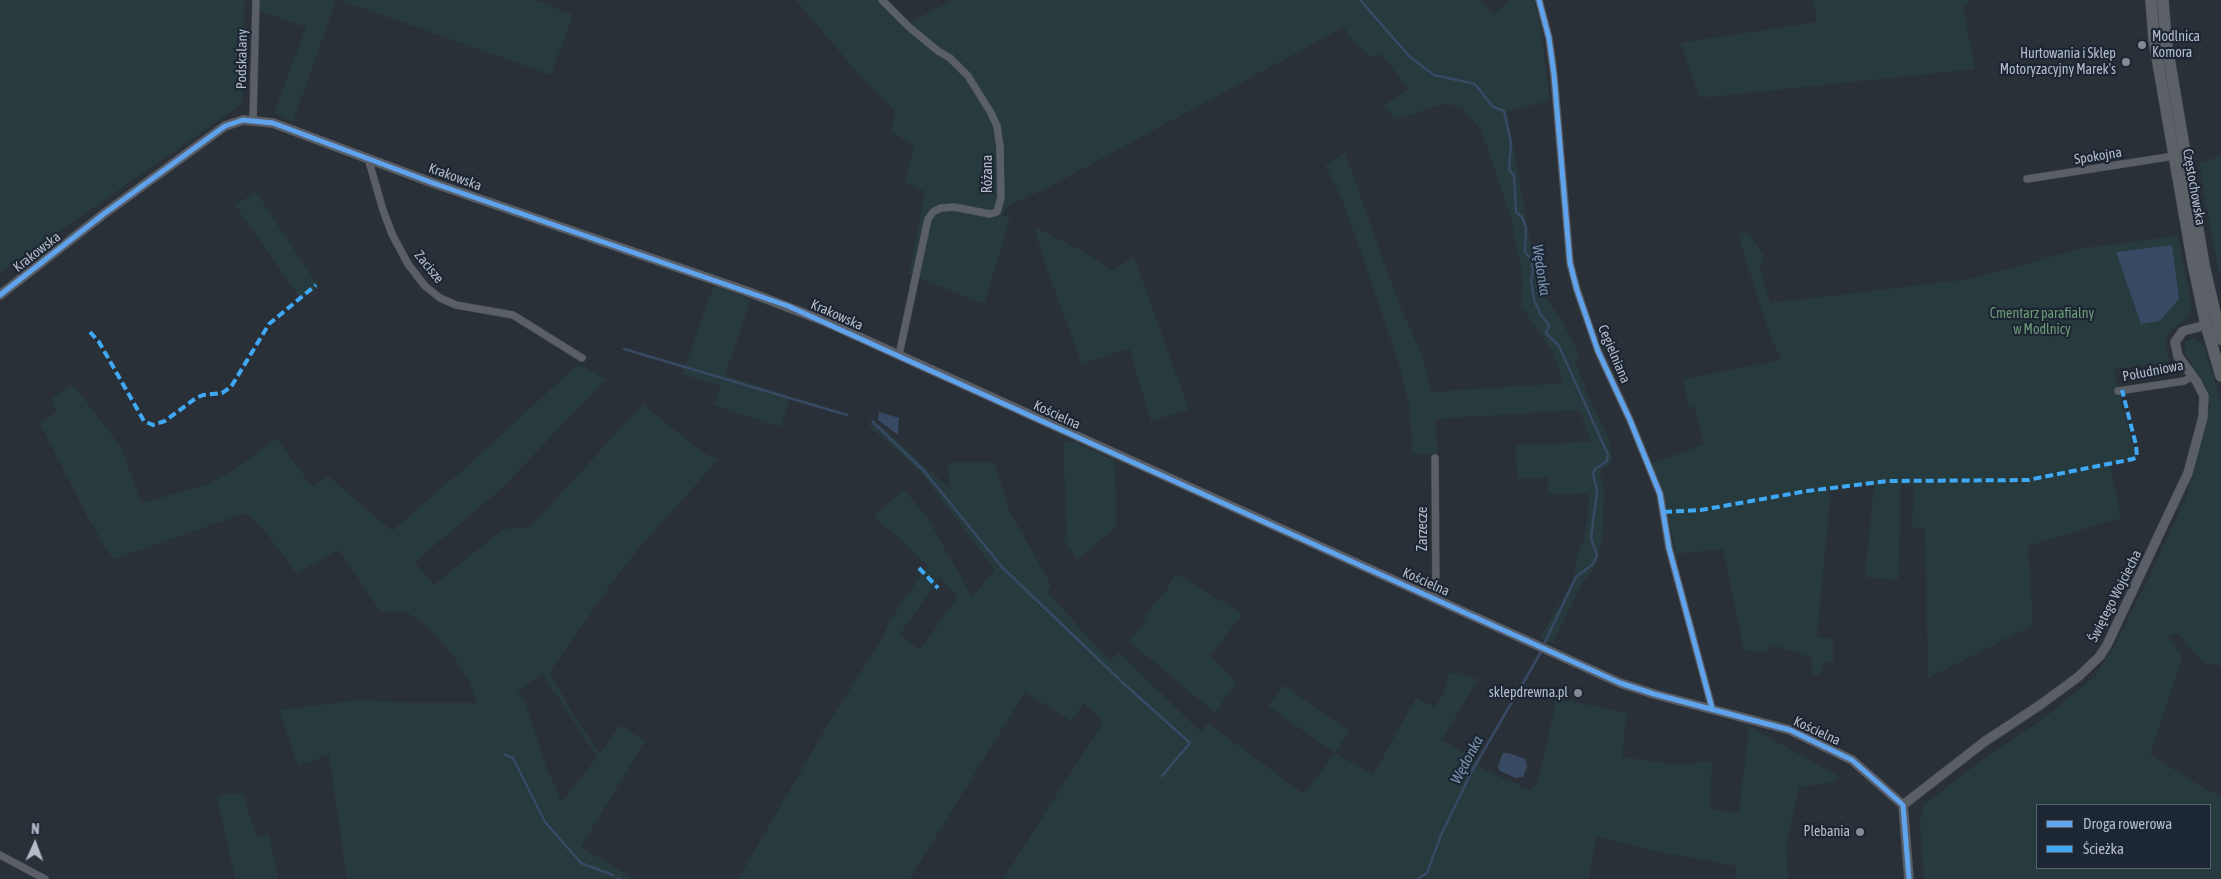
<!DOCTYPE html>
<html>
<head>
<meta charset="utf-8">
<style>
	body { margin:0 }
	#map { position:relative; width:2221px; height:879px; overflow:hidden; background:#2a3038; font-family:"Asap Condensed",sans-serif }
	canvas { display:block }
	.legend { position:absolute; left:2036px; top:804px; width:175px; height:65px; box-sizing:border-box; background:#1d2633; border:1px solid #59626f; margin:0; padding:6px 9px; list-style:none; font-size:15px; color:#b4bcc9 }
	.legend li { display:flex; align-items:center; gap:10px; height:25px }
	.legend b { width:25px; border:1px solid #59626f }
	.north { position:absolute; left:10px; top:819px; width:50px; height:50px; -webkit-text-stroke:4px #1d2633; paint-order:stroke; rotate:2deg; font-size:14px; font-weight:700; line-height:20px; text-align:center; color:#b4bcc9 }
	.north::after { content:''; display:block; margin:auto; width:18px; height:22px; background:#b4bcc9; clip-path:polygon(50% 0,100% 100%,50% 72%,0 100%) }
</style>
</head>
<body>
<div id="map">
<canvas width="2221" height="879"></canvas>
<ul class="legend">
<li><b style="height:6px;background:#60a3ed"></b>Droga rowerowa</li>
<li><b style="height:6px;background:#3fa9f5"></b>Ścieżka</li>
</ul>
<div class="north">N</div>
</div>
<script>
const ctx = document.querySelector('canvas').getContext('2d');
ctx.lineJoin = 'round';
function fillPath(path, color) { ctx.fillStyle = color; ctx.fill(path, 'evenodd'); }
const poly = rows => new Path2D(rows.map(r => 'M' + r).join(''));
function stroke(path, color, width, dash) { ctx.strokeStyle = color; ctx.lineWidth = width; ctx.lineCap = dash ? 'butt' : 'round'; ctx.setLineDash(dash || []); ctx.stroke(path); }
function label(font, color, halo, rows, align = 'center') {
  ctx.font = font + ' "Asap Condensed",sans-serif'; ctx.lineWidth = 4.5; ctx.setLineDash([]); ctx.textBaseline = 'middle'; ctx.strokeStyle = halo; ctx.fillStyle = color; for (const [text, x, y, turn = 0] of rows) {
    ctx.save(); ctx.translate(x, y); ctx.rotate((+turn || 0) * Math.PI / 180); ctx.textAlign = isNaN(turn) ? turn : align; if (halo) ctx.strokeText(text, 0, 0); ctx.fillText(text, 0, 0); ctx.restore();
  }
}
const green = poly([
	[0,0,245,0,242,104,0,273],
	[258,0,336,0,293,122,274,113,306,27,259,11],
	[340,0,536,0,573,15,551,75],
	[796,0,876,0,945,61,958,64,908,23,953,0,1479,0,1493,14,1511,0,1534,0,1540,23,1550,101,1507,111,1524,207,1538,285,1563,323,1579,354,1576,363,1588,396,1608,437,1612,458,1610,465,1600,471,1604,494,1602,543,1592,571,1582,583,1553,644,1540,638,1574,578,1577,555,1585,536,1590,493,1549,494,1548,477,1518,479,1515,445,1592,442,1579,410,1435,419,1438,454,1413,454,1409,405,1398,360,1343,201,1325,165,1345,153,1399,304,1423,357,1431,392,1564,383,1554,354,1521,306,1523,279,1510,214,1481,130,1462,108,1445,103,1396,120,1383,106,1409,89,1381,54,1372,58,1352,40,1344,27,1053,185,1006,207,1002,215,1010,219,984,304,909,274,925,192,905,181,914,145,891,132,895,117,894,110,855,70],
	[1813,0,1969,0,1970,4,1963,6,1975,69,1700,98,1680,43,1817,22],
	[2221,156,2221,271,2218,270,2199,163],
	[256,192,319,287,300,298,235,205],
	[1034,227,1088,254,1112,270,1134,257,1189,410,1151,421,1129,348,1082,364,1046,267],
	[1748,232,1764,255,1760,267,1770,303,1971,279,2083,248,2178,236,2192,307,2189,317,2171,330,2166,338,2166,348,2170,362,2113,369,2136,459,2110,465,2121,518,2028,546,2033,625,1928,678,1925,529,1912,527,1914,485,1901,485,1898,580,1865,577,1874,485,1831,486,1817,637,1833,639,1833,663,1824,662,1819,676,1811,674,1812,658,1770,644,1767,653,1744,650,1723,549,1676,554,1663,494,1651,464,1704,444,1694,407,1689,407,1683,379,1781,360,1767,327,1738,234],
	[714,285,751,299,725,375,790,396,781,427,714,405,721,386,682,374],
	[2194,338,2204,346,2221,401,2221,666,2204,663,2189,648,2180,634,2168,635,2182,658,2150,754,2205,789,2221,795,2221,879,1924,879,1920,821,1925,804,1982,760,2048,715,2094,677,2111,652,2147,582,2186,497,2210,407,2207,389,2184,351,2186,341],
	[2037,805,2210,805,2210,868,2037,868],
	[578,364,606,379,502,488,415,562,434,585,503,529,530,527,643,404,702,452,718,460,638,549,609,587,550,672,571,710,600,753,620,725,645,741,581,847,635,879,347,879,329,755,298,766,279,710,360,700,412,703,477,703,470,683,452,654,426,625,406,612,380,611,339,550,296,573,265,531,246,513,113,559,90,522,40,423,57,412,51,399,70,385,79,392,120,446,142,503,206,485,231,472,277,438,312,487,328,476,392,531,475,459],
	[542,673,597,757,562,802,546,766,527,707,518,692],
	[872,418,950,489,948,463,994,462,1010,512,1051,585,1047,592,1110,661,1119,652,1201,732,1208,723,1304,794,1335,753,1268,706,1284,685,1349,731,1335,753,1373,775,1416,698,1435,707,1445,691,1448,672,1478,679,1442,740,1474,758,1482,769,1530,790,1538,781,1556,701,1575,702,1627,713,1622,757,1679,765,1712,761,1710,810,1739,812,1749,726,1840,777,1835,782,1799,787,1786,844,1788,879,1735,879,1737,866,1649,850,1596,836,1589,879,1003,879,1103,722,1084,703,1071,721,1025,692,910,879,738,879,831,719,880,642,891,619,927,566,901,539,874,518,877,513,904,490,926,515,972,597,995,570,919,470,869,426],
	[940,578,958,596,920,650,900,634],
	[1071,441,1114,460,1117,526,1077,560,1063,538,1067,534,1063,442],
	[1175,573,1243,614,1210,656,1236,682,1215,713,1129,641,1146,622,1143,617,1168,588],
	[243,793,256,836,269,834,278,879,235,879,217,796]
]);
const water = poly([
	[2172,245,2179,299,2160,321,2141,324,2116,252],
	[879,412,899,418,898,435,878,420],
	[1503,753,1509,753,1525,759,1527,766,1523,777,1516,778,1500,771,1498,766]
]);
const stream = poly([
	[1360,0,1410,57,1434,75,1475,84,1493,107,1504,111,1511,143,1509,169,1514,176,1516,212,1522,217,1526,228,1525,252,1531,259,1533,270,1531,281,1534,300,1541,315,1549,325,1546,333,1559,346,1608,455,1607,461,1595,469,1593,474,1597,491,1591,537,1597,556,1593,564,1576,577,1545,642],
	[624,349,847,415],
	[873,422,925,472,1002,567,1121,681,1190,743,1162,776],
	[505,755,513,758,545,822,581,863,613,875],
	[618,878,620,879],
	[1417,879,1427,873,1441,835,1473,769,1541,652]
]);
const minor = poly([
	[882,0,909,27,938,51,950,58,968,76,991,113,997,126,1000,147,1001,198,997,212,990,214,954,207,941,208,933,212,928,219,899,355],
	[1539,0,1549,38,1554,75,1570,263,1577,290,1598,351,1630,420,1660,494,1669,548,1712,708],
	[253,119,256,0],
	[368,158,383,210,392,234,408,264,425,286,440,298,456,305,513,315,582,358],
	[2027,179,2174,156],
	[2118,391,2184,381,2193,376],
	[1435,458,1436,599],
	[0,855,45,879]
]);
const tertiary = poly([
	[0,295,105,213,225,126,243,120,273,123,433,183,746,291,824,321,1620,683,1654,694,1790,730,1852,760,1903,805],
	[1903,805,1984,742,2040,705,2078,677,2100,656,2107,645,2188,473,2203,417,2204,396,2197,382,2178,356,2175,342,2183,331,2206,325],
	[1903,805,1909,879]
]);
const primary = poly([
	[2151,0,2154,40,2193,264,2206,325,2221,376],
	[2163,0,2166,40,2204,265,2221,339]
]);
const quiet = poly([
	[90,332,99,342,144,421,153,425,165,421,196,398,203,395,222,393,231,387,269,324,316,285],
	[1664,512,1701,510,1807,491,1888,481,2028,480,2133,459,2137,457,2136,445,2122,390],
	[919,568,938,588]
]);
const cycleway = poly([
	[1539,0,1549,38,1554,75,1570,263,1577,290,1598,351,1630,420,1660,494,1669,548,1712,708],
	[0,295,105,213,225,126,243,120,273,123,433,183,788,306,1620,683,1654,694,1790,730,1852,760,1903,805,1909,879]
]);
const markers = [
	[2142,45,5,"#848b96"],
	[2126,62,5,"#848b96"],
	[1578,693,5,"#848b96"],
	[1860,832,5,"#848b96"]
];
const poiNames = [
	["Modlnica",2152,37,"left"],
	["Komora",2152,53,"left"],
	["Hurtowania i Sklep",2116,54],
	["Motoryzacyjny Marek's",2116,70],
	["sklepdrewna.pl",1568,693],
	["Plebania",1850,832]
];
const streetNames = [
	["Podskalany",242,59,-89],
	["Spokojna",2098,156,-9],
	["Różana",988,174,-90],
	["Krakowska",455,177,20],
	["Częstochowska",2194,187,80],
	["Krakowska",37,252,-38],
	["Zacisze",429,267,51],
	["Krakowska",837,315,24],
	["Cegielniana",1614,354,67],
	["Południowa",2153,371,-11],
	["Kościelna",1057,415,25],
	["Zarzecze",1423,529,-90],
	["Kościelna",1426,582,24],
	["Świętego Wojciecha",2115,596,-63],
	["Kościelna",1817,731,25]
];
const parkNames = [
	["Cmentarz parafialny",2042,314],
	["w Modlnicy",2042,330]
];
const waterNames = [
	["Wędonka",1541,270,81],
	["Wędonka",1467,760,-62]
];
fillPath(green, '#273a3e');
fillPath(water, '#384963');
stroke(stream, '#384963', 2.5);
stroke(minor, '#484c53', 8);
stroke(tertiary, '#484c53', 10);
stroke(primary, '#484c55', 12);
stroke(minor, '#5a5e66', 7);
stroke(tertiary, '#5a5e66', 9);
stroke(primary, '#5c6168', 11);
stroke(quiet, '#3fa9f5', 4, [8, 4]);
stroke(cycleway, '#60a3ed', 5);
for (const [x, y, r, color] of markers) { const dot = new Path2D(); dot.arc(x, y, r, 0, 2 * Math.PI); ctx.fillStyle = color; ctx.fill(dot); stroke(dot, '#1d2633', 2); }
label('14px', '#b4bcc9', '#1d2633', poiNames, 'right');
label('14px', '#b4bcc9', '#1d2633', streetNames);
label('14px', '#6b9a76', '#1d2633', parkNames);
label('italic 15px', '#7c92b1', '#1d2633', waterNames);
</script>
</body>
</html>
